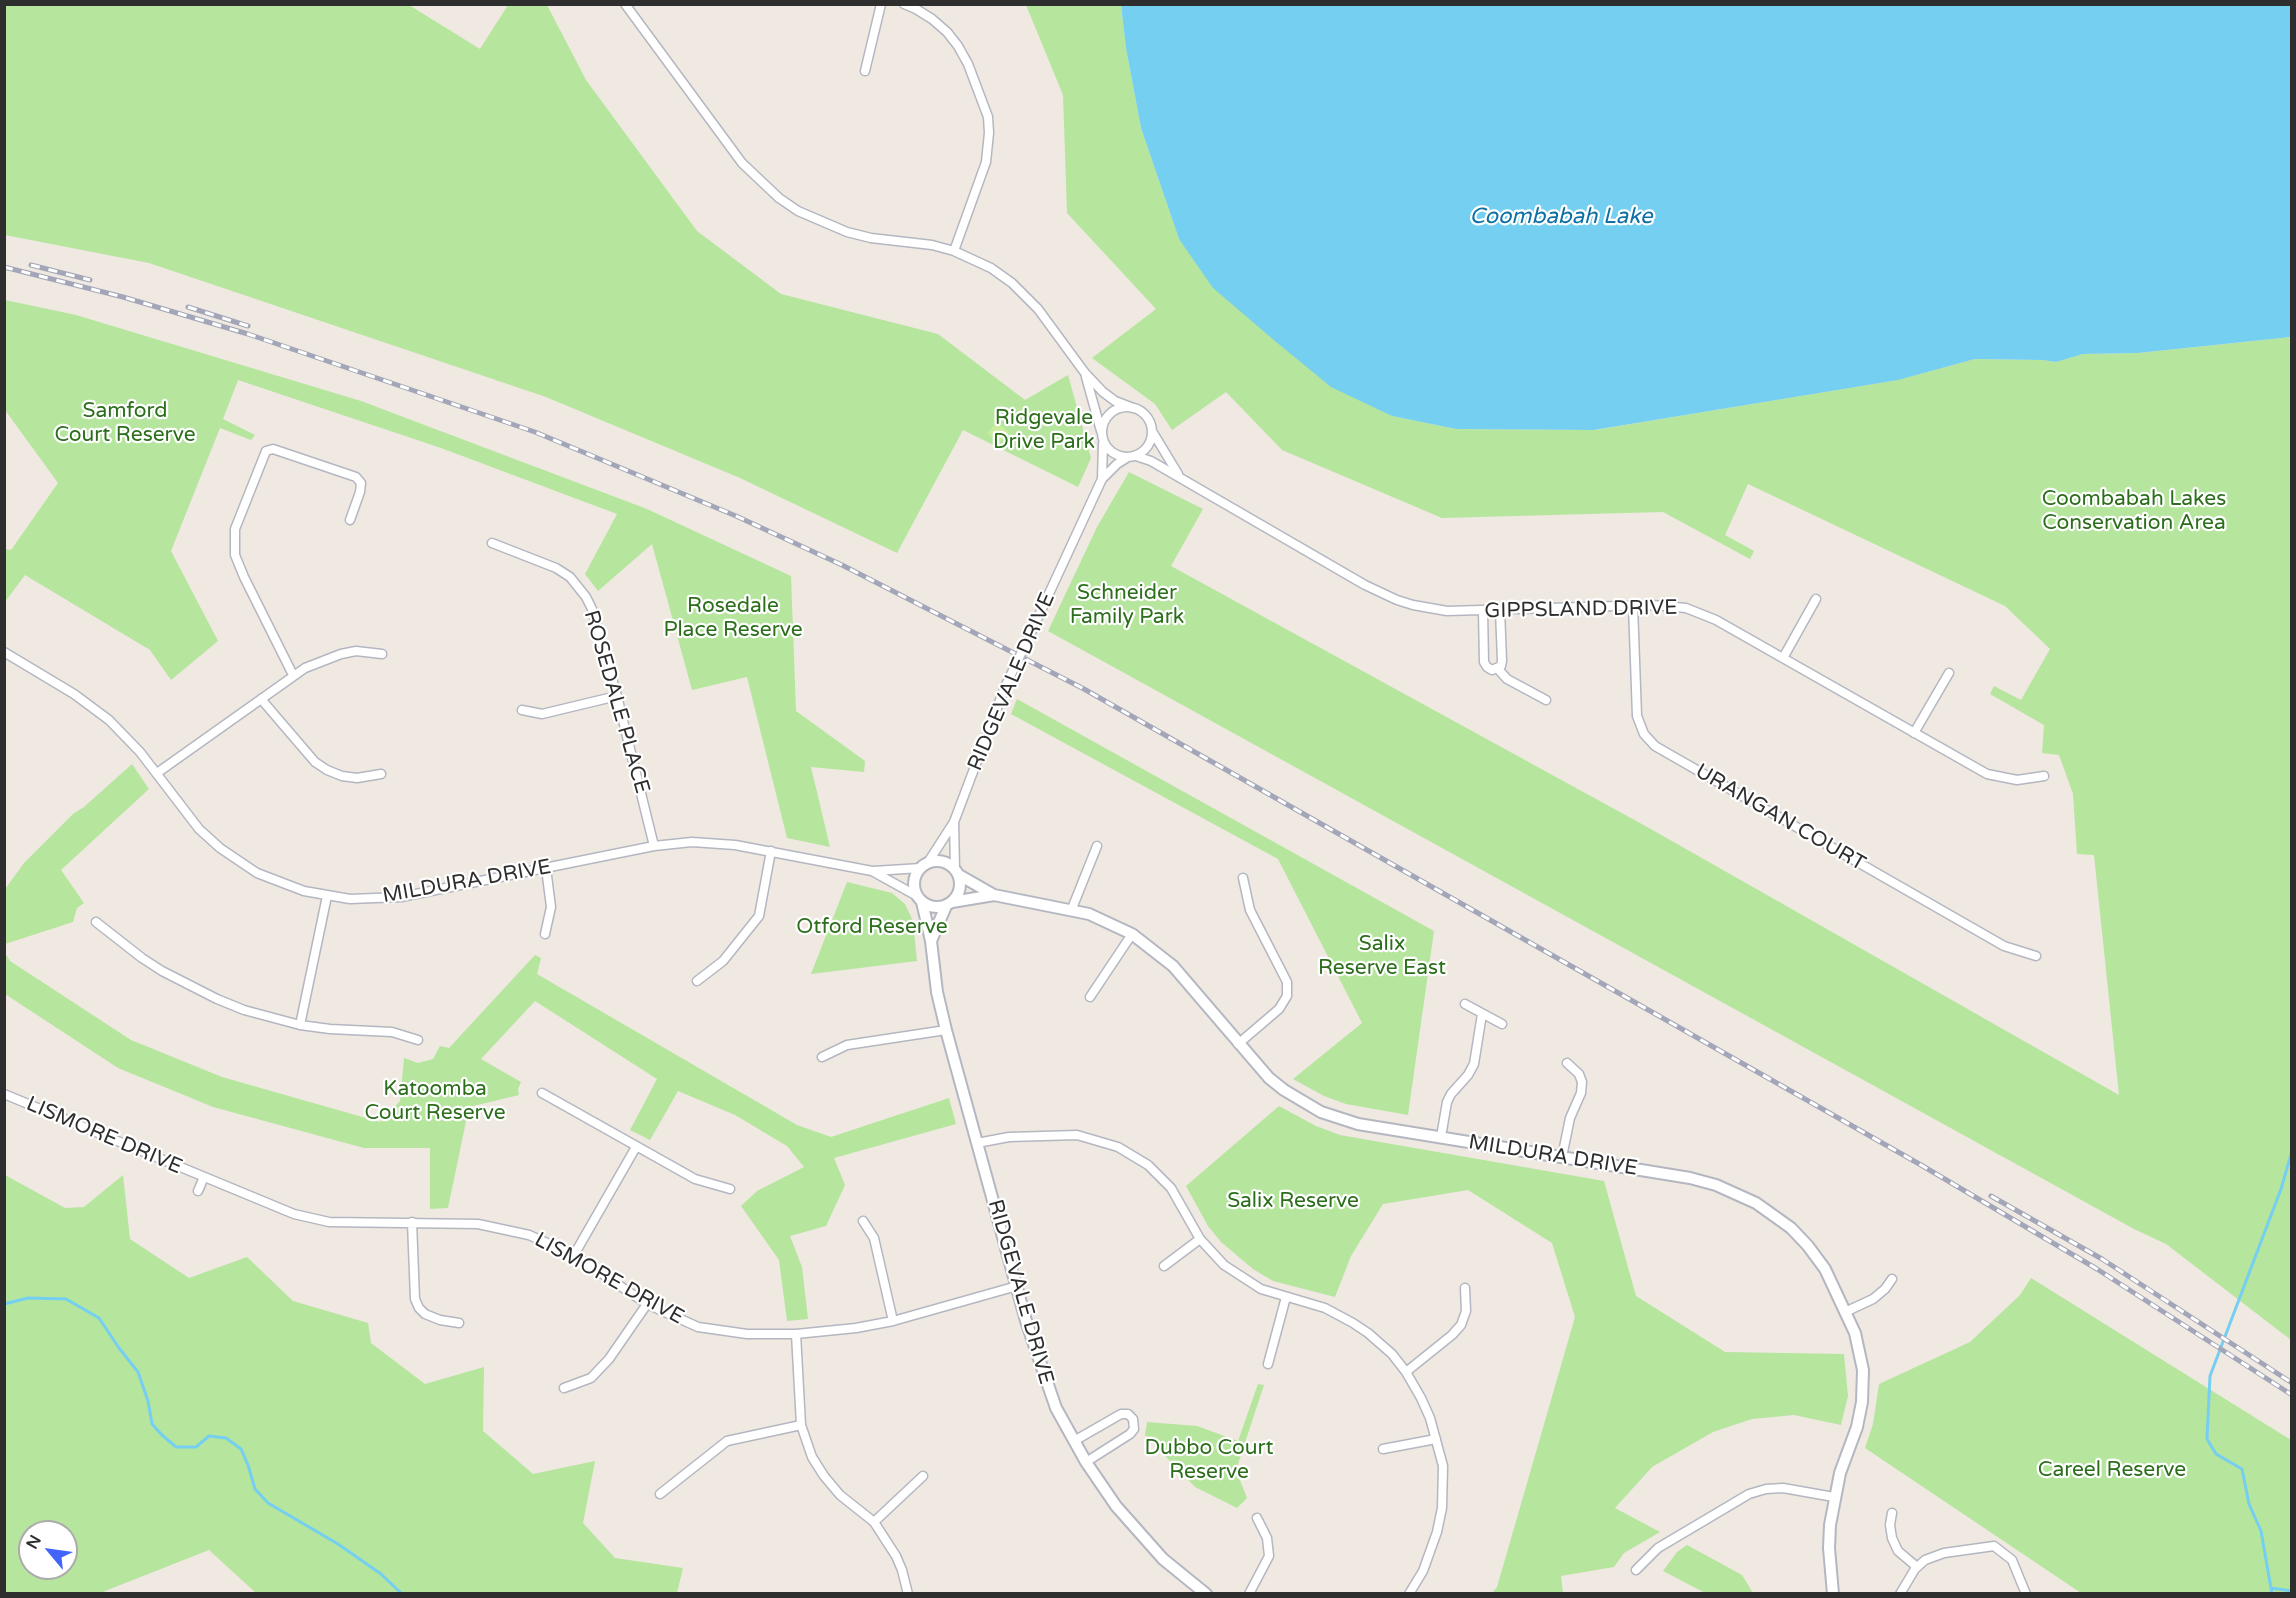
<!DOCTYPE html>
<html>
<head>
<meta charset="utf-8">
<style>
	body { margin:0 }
	#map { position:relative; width:2296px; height:1598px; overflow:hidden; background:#efe9e1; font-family:"Varela Round",sans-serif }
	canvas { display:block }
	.frame { position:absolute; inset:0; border:6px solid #2e2e2e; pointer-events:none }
	.north { position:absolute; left:18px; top:1520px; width:60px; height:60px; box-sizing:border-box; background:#fff; border:2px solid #ababab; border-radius:50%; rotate:299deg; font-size:16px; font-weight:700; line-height:24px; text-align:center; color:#2e2e2e }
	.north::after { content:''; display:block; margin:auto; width:21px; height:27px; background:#4264fb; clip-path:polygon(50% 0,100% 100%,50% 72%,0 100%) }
</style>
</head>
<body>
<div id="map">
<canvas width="2296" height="1598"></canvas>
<div class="frame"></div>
<div class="north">N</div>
</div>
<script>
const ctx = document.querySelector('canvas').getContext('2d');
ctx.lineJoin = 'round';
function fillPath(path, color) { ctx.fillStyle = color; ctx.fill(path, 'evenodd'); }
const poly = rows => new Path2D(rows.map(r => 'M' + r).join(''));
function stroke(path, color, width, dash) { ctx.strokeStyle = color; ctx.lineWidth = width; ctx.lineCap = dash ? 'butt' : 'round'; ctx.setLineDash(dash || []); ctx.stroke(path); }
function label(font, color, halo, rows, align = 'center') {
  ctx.font = font + ' "Varela Round",sans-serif'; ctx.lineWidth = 4.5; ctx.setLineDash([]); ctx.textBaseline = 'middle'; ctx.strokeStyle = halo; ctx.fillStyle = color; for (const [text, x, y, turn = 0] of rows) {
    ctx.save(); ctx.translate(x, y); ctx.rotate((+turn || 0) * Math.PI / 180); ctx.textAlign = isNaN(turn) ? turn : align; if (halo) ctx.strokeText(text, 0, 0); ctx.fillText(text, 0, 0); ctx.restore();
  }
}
const green = poly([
	[4,5,409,5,480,49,508,5,547,5,586,80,697,231,781,294,938,334,1025,400,1068,375,1091,458,1078,487,963,430,897,553,740,478,546,397,149,263,5,235],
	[1026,5,1121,5,1126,48,1141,128,1179,239,1392,416,1456,429,1595,430,1897,380,1975,359,2042,360,2056,362,2083,354,2138,353,2291,337,2291,1340,2166,1244,2134,1229,1048,631,1097,527,1129,472,1203,509,1171,566,1649,828,2119,1095,2094,855,2077,854,2073,794,2059,755,2042,753,2044,725,1990,694,1994,686,2021,700,2050,649,2005,606,1748,484,1725,535,1754,551,1750,559,1663,512,1442,518,1282,450,1226,392,1172,430,1155,404,1092,358,1156,309,1067,213,1063,95],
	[5,300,76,315,361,401,647,509,791,576,796,711,865,761,864,772,811,767,830,847,787,838,747,677,692,690,652,544,598,591,585,574,617,514,441,448,238,380,223,419,255,435,251,440,220,428,171,551,218,641,171,680,150,650,25,575,5,602,5,549,11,550,58,483,5,410],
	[1017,699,1434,931,1408,1115,1346,1104,1324,1096,1293,1079,1362,1023,1278,859,1011,714],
	[132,764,149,789,61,870,84,903,77,908,73,922,5,944,5,889,24,863,73,814,84,807],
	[847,882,892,893,905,904,913,921,917,961,811,974],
	[5,953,10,961,131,1040,222,1077,380,1122,400,1101,404,1058,418,1063,433,1059,440,1046,449,1048,535,955,541,958,537,974,797,1125,831,1137,949,1098,956,1124,834,1158,845,1185,826,1226,790,1236,802,1267,808,1319,787,1321,779,1260,741,1206,757,1191,804,1167,787,1146,735,1115,678,1091,650,1140,630,1130,657,1079,535,1001,481,1059,521,1082,518,1089,519,1095,469,1107,448,1208,430,1209,430,1148,364,1148,213,1107,118,1068,5,994],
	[1279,1106,1316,1126,1340,1135,1604,1181,1636,1296,1725,1352,1844,1354,1848,1396,1841,1425,1794,1415,1752,1419,1713,1432,1652,1467,1615,1508,1660,1532,1624,1553,1614,1567,1561,1576,1563,1593,1492,1593,1497,1587,1575,1317,1552,1243,1468,1190,1383,1204,1351,1256,1335,1297,1273,1281,1253,1269,1221,1242,1208,1226,1186,1186],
	[5,1175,65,1208,84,1207,123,1175,130,1239,189,1278,247,1257,293,1301,368,1323,371,1343,425,1384,484,1367,483,1431,533,1474,595,1461,583,1523,615,1558,683,1568,677,1593,256,1593,209,1550,100,1593,5,1593],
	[30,1532,66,1532,66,1568,30,1568],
	[2031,1278,2291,1440,2291,1593,2081,1593,1865,1448,1873,1424,1879,1384,1970,1342,2020,1295],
	[1258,1384,1264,1385,1236,1470,1247,1498,1237,1508,1195,1487,1145,1435,1147,1422,1197,1426,1238,1441],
	[1687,1545,1742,1575,1753,1593,1705,1593,1663,1571,1677,1552]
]);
const pitch = poly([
	[997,422,1009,432,999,443,987,433]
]);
const water = poly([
	[1121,5,2291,5,2291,337,2138,353,2083,354,2056,362,2042,360,1975,359,1898,380,1594,430,1456,429,1392,416,1331,387,1275,341,1213,288,1179,239,1141,128,1126,48]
]);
const stream = poly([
	[4,1304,28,1298,66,1299,99,1318,119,1348,138,1372,148,1401,152,1424,162,1435,176,1447,196,1447,209,1436,226,1438,241,1449,248,1465,255,1489,268,1503,338,1544,381,1574,402,1594],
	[2271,1588,2292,1591],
	[2272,1594,2261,1531,2249,1504,2242,1469,2216,1454,2207,1439,2210,1376,2281,1189,2292,1151]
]);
const minor = poly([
	[625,4,742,163,779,198,798,211,847,232,871,238,932,245,954,251,991,268,1012,283,1038,309,1085,373,1103,392,1115,401,1133,408],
	[904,4,916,9,932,19,947,32,958,46,968,64,988,117,989,133,986,162,954,251],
	[865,71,881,4],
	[1086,377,1101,431],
	'1102 432a25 25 0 1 1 50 0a25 25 0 1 1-50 0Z',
	[1152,431,1178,474],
	[1136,456,1151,461,1365,585,1397,600,1413,605,1447,611,1652,605,1686,608,1716,620,1987,774,2017,780,2044,776],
	[1102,479,1103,444],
	[492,543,556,568,570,577,586,597,592,609,617,696,654,846],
	[1633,605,1637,716,1644,734,1655,746,2004,946,2036,956],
	[1483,611,1484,662,1487,667,1492,670,1501,666,1502,661,1500,610],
	[1028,639,1102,479,1117,464,1128,457],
	[4,652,74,694,109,720,140,752,199,829,220,848,257,873,304,891,350,899,401,897,654,846,692,842,735,845,872,871,917,896],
	[1783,658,1816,599],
	[1498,669,1507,679,1546,700],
	[293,675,244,577,235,555,235,529,266,451,273,449,356,477,361,483,360,492,350,520],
	[261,699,315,762,327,770,342,776,357,778,381,774],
	[522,710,542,714,617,696],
	[1914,733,1949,673],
	[157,773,305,668,341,654,356,651,382,654],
	[954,822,955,869],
	[927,864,954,822,1005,687],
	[873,871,921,868],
	[1071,911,1097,846],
	[96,922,142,958,162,971,217,999,244,1010,300,1025,330,1029,392,1032,418,1040],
	[545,934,551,907,546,868],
	[697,981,723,961,759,916,771,851],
	[1090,997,1132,934],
	[1465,1004,1502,1024],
	[300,1025,327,896],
	[1238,1044,1279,1009,1287,996,1287,982,1250,910,1243,878],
	[822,1057,847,1045,946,1030],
	[542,1093,695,1179,730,1189],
	[4,1094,294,1214,329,1222,478,1224,529,1235,574,1255,647,1304,698,1327,747,1334,796,1334,856,1328,893,1321,1017,1286],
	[1441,1137,1447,1102,1451,1094,1468,1075,1474,1064,1482,1014],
	[977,1143,1009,1137,1077,1135,1118,1147,1148,1165,1171,1188,1200,1239,1224,1265,1261,1289,1325,1308,1353,1323,1368,1333,1392,1354,1406,1372,1421,1398,1430,1418,1443,1466,1442,1508,1437,1532,1423,1571,1409,1594],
	[1562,1157,1570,1118,1581,1093,1582,1082,1579,1074,1567,1063],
	[198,1191,204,1177],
	[863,1221,874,1238,893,1321],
	[412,1222,415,1299,419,1308,425,1314,440,1320,459,1323],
	[574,1255,636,1147],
	[1164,1266,1200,1239],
	[1845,1312,1873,1299,1885,1289,1892,1279],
	[796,1334,801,1425,812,1457,824,1476,840,1495,874,1522,896,1556,902,1570,908,1594],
	[1268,1364,1286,1297],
	[1406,1372,1452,1335,1461,1325,1466,1311,1465,1288],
	[564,1388,591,1378,609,1359,647,1304],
	[1074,1441,1121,1414,1128,1414,1133,1419,1134,1429,1130,1434,1086,1462],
	[1383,1449,1436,1439],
	[660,1494,727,1441,801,1425],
	[1892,1513,1890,1525,1892,1538,1898,1551,1917,1567],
	[874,1522,923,1476],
	[1636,1570,1658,1548,1749,1494,1766,1489,1783,1488,1834,1497],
	[1249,1594,1269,1556,1267,1538,1257,1518],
	[1900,1594,1915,1569,1925,1560,1944,1553,1994,1546,2012,1560,2026,1594]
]);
const tertiary = poly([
	'914 884a23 23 0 1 1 46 0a23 23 0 1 1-46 0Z',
	[959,875,994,895,1089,914,1132,934,1173,966,1269,1078,1284,1090,1321,1112,1358,1124,1690,1178,1716,1185,1756,1203,1791,1228,1808,1246,1825,1269,1855,1333,1863,1370,1862,1402,1857,1427,1840,1473,1830,1525,1829,1548,1833,1594],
	[922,902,931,941,937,992,946,1030,1026,1321,1056,1408,1086,1462,1116,1506,1163,1559,1206,1594],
	[952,902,994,895],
	[931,941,946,906]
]);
const rail = poly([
	[31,265,90,280],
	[4,267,123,297,248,334,535,432,736,516,842,565,1084,689,1921,1165,2097,1269,2292,1395],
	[188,307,248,326],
	[1991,1196,2102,1259,2292,1383]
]);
const minorBridge = poly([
	[1005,687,1028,639]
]);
const parkNames = [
	["Samford",125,411],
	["Court Reserve",125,435],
	["Ridgevale",1044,418],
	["Drive Park",1044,442],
	["Coombabah Lakes",2134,499],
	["Conservation Area",2134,523],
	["Schneider",1127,593],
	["Family Park",1127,617],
	["Rosedale",733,606],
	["Place Reserve",733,630],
	["Otford Reserve",872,927],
	["Salix",1382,944],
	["Reserve East",1382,968],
	["Katoomba",435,1089],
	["Court Reserve",435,1113],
	["Salix Reserve",1293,1201],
	["Dubbo Court",1209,1448],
	["Reserve",1209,1472],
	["Careel Reserve",2112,1470]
];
const streetNames = [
	["GIPPSLAND DRIVE",1581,610,-1],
	["RIDGEVALE DRIVE",1012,682,-67],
	["ROSEDALE PLACE",616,702,74],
	["URANGAN COURT",1780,818,30],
	["MILDURA DRIVE",467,882,-10],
	["LISMORE DRIVE",104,1136,23],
	["MILDURA DRIVE",1553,1156,9],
	["LISMORE DRIVE",609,1279,29],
	["RIDGEVALE DRIVE",1020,1292,74]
];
const waterNames = [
	["Coombabah Lake",1561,217]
];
fillPath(green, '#b6e59e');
fillPath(pitch, '#c9ec9a');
fillPath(water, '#75cff0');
stroke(stream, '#75cff0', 3);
stroke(minor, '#b4b7c1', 11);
stroke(tertiary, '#b4b7c1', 14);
stroke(minor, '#fff', 8);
stroke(tertiary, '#fff', 10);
stroke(rail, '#a3a6b8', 5);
stroke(rail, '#fff', 3, [9]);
stroke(minorBridge, '#b4b7c1', 11, []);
stroke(minorBridge, '#fff', 8);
label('21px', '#2c6e1b', '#fff', parkNames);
label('21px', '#2e2e2e', '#fff', streetNames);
label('italic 22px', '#0d6fa3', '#fff', waterNames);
</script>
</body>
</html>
